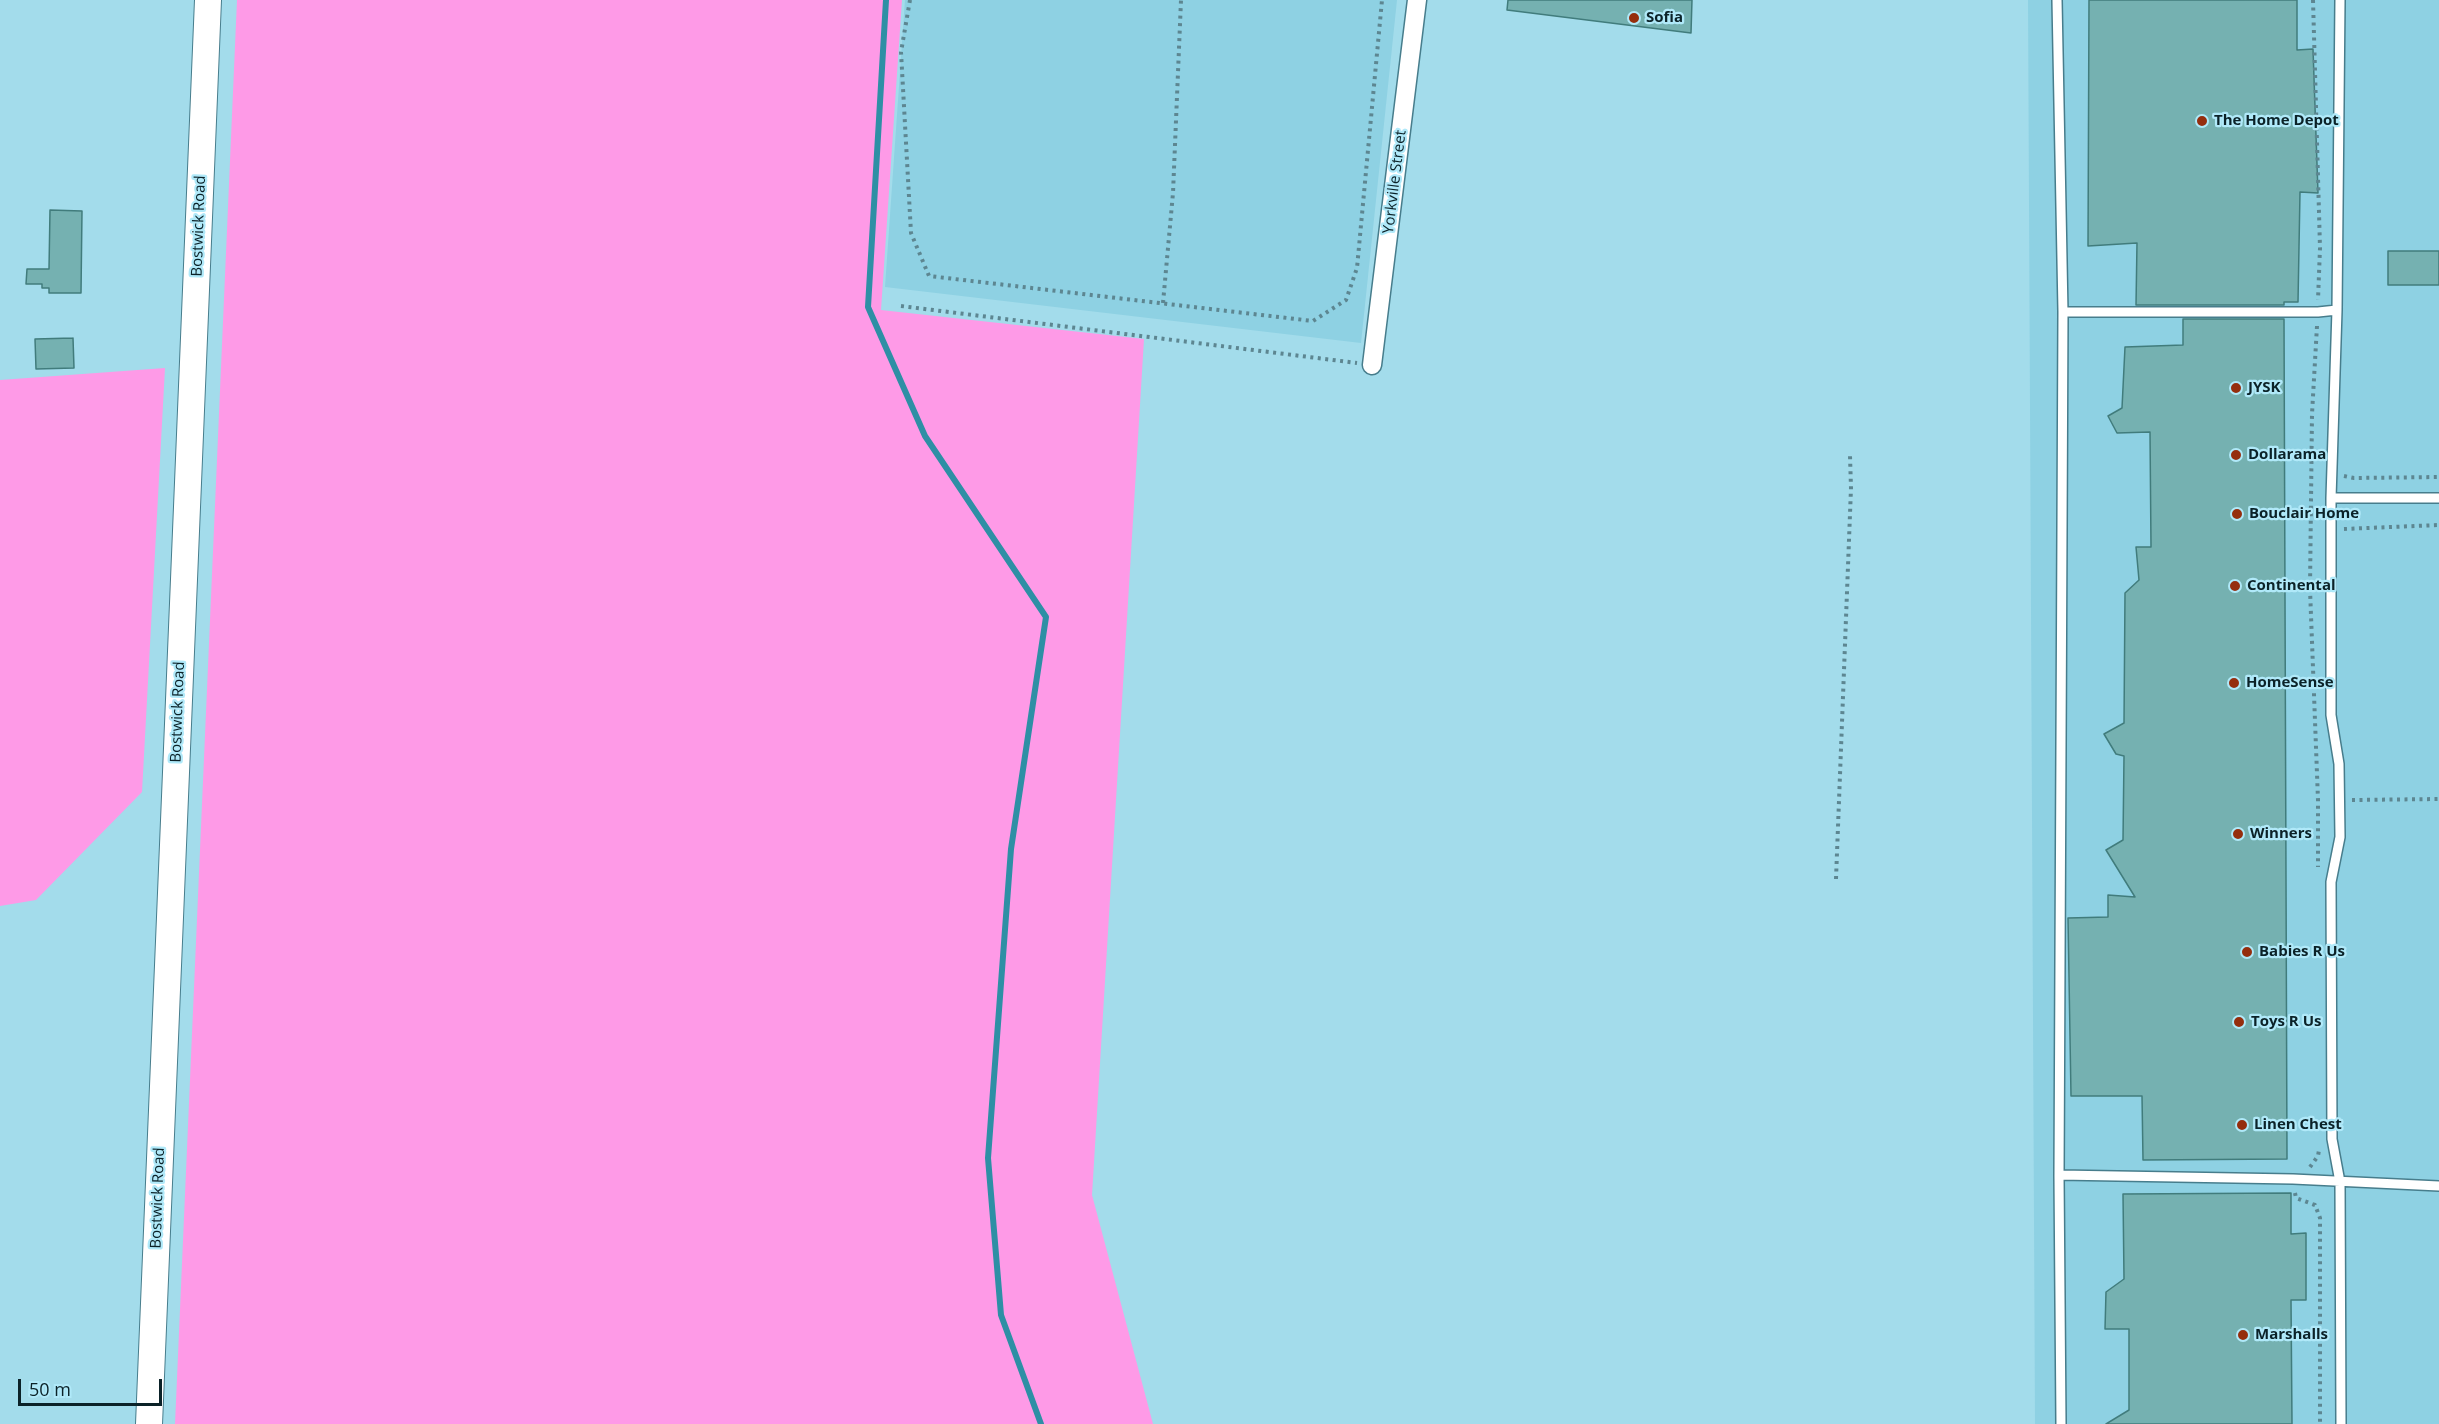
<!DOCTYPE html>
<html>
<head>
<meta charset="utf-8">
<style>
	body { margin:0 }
	#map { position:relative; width:2439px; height:1424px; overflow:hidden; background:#a3dceb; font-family:"Open Sans",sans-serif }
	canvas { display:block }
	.scale { position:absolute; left:18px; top:1379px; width:144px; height:27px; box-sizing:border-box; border:3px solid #0b2228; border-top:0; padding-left:8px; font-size:18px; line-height:21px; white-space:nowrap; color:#0b2228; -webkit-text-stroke:4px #b0e9f9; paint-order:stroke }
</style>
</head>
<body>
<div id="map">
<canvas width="2439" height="1424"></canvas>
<div class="scale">50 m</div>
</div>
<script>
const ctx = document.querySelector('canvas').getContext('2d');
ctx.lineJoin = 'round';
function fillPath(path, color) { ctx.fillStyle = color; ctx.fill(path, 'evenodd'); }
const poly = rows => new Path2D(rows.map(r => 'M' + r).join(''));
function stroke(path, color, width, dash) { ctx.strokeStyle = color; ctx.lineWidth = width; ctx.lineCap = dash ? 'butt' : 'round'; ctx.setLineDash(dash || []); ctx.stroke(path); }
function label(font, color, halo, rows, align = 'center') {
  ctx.font = font + ' "Open Sans",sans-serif'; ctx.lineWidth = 4.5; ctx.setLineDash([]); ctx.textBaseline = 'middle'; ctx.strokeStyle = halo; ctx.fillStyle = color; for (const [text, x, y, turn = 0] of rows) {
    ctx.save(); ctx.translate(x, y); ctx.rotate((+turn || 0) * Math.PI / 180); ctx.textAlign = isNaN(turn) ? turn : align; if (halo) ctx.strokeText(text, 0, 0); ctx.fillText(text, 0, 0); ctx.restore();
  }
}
const built = poly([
	[905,0,1397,0,1361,343,885,287],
	[2028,0,2439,0,2439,1424,2035,1424]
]);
const green = poly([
	[237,0,902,0,881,310,1144,339,1092,1195,1153,1424,175,1424],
	[165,368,142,792,36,900,0,906,0,380]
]);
const stream = poly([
	[886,0,868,307,925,436,1046,617,1011,849,988,1158,1001,1315,1041,1424]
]);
const building = poly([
	[1508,0,1692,0,1691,33,1507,10,1508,0],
	[2089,0,2297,0,2297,50,2313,49,2318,193,2300,192,2298,302,2284,302,2284,305,2136,305,2137,243,2088,246,2089,0],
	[50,210,82,211,81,293,49,293,49,288,42,288,42,284,26,284,27,269,49,269,50,210],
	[2388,251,2439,251,2439,285,2388,285,2388,251],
	[2183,319,2284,319,2287,1159,2143,1160,2142,1096,2071,1096,2068,918,2108,917,2108,895,2135,897,2106,850,2123,840,2124,756,2116,754,2104,734,2124,723,2125,593,2139,580,2136,547,2151,547,2150,432,2117,433,2108,416,2122,408,2125,347,2183,345,2183,319],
	[73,338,74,368,36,369,35,339,73,338],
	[2291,1193,2291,1234,2306,1233,2306,1300,2291,1300,2292,1424,2106,1424,2129,1410,2129,1329,2105,1329,2106,1292,2124,1279,2123,1194,2291,1193]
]);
const path = poly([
	[910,0,901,52,911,233,929,276,1313,321,1346,300,1357,268,1382,0],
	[2313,0,2320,248,2318,300],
	[1163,303,1173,193,1181,0],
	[901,306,1357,363],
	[2317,326,2312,414,2310,589,2318,800,2318,867],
	[2344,476,2354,478,2439,477],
	[2344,529,2439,525],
	[2352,800,2439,799],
	[1836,879,1851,488,1850,456],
	[2310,1167,2318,1156,2319,1150],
	[2295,1193,2296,1198,2315,1205,2320,1218,2320,1424]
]);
const lane = poly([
	[2057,0,2063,312,2318,312,2337,310,2340,0],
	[2337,310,2331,498,2439,498],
	[2331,498,2331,715,2339,764,2340,837,2331,882,2332,1139,2340,1182,2341,1424],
	[2059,1175,2293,1179,2439,1186],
	[2061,1424,2059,1175,2063,312]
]);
const street = poly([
	[1372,365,1417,0]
]);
const secondary = poly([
	[149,1424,208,0]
]);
const markers = [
	[1634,18,6,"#952e0e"],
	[2202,121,6,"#952e0e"],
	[2236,388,6,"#952e0e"],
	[2236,455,6,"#952e0e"],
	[2237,514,6,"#952e0e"],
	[2235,586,6,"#952e0e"],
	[2234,683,6,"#952e0e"],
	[2238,834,6,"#952e0e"],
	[2247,952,6,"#952e0e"],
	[2239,1022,6,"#952e0e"],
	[2242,1125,6,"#952e0e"],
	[2243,1335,6,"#952e0e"]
];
const poiNames = [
	["Sofia",1646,18],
	["The Home Depot",2214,121],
	["JYSK",2248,388],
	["Dollarama",2248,455],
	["Bouclair Home",2249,514],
	["Continental",2247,586],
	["HomeSense",2246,683],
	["Winners",2250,834],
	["Babies R Us",2259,952],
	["Toys R Us",2251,1022],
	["Linen Chest",2254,1125],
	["Marshalls",2255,1335]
];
const streetNames = [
	["Yorkville Street",1395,182,-83],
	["Bostwick Road",199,226,-88],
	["Bostwick Road",178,712,-88],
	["Bostwick Road",158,1198,-88]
];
fillPath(built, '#8ed1e3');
fillPath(green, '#fe9ae7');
stroke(stream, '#2e8fa5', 6);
fillPath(building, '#75b1b1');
stroke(building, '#417c7c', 1.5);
stroke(lane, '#477d8c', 12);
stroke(street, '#477d8c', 21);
stroke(secondary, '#477d8c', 28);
stroke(path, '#5d8691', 4, [3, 4.5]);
stroke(lane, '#fff', 9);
stroke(street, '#fff', 18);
stroke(secondary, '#fff', 26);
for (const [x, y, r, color] of markers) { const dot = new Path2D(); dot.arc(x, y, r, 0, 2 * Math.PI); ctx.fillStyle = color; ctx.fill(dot); stroke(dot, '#b0e9f9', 2); }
label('bold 15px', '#0b2228', '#b0e9f9', poiNames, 'left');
label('15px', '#0b2228', '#b0e9f9', streetNames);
</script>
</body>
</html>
